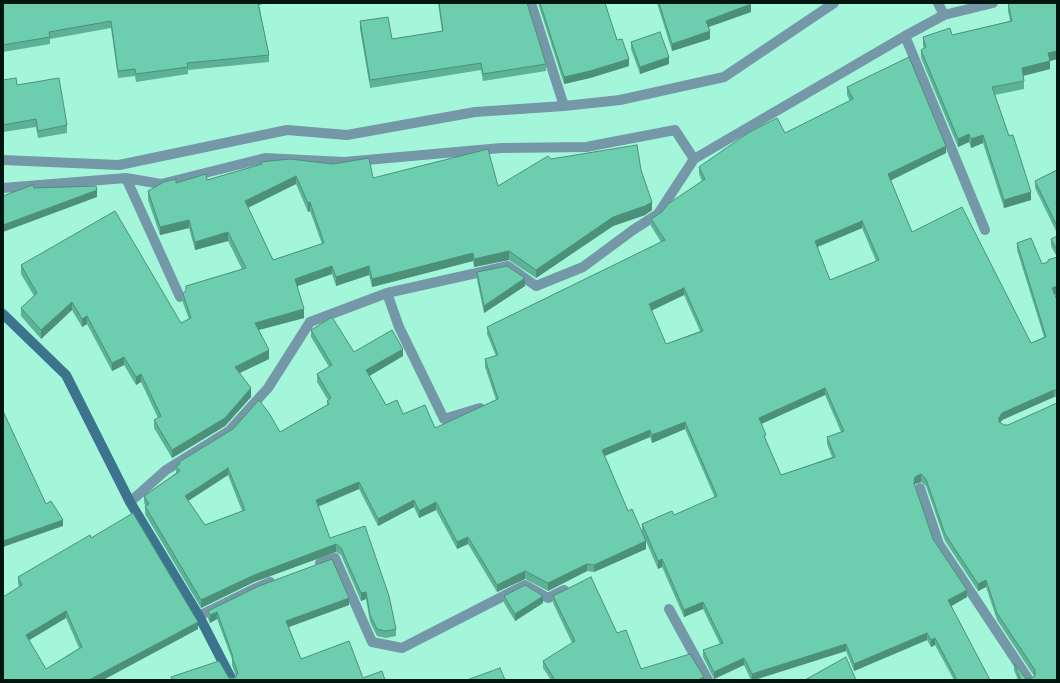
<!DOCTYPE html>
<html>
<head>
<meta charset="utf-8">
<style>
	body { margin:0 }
	#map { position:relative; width:1060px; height:683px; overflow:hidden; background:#a4f6da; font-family:Montserrat,sans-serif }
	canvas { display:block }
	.frame { position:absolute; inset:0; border:4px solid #00170f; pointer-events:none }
</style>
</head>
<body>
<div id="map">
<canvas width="1060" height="683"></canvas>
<div class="frame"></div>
</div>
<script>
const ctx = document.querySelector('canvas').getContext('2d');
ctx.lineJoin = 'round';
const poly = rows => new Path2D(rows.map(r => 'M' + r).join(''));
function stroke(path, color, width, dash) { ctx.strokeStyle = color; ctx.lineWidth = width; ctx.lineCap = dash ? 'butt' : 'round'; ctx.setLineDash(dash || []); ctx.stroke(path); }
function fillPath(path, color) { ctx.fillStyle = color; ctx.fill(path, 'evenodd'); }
const street = poly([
	[531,3,564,106],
	[938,3,944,15],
	[905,36,985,230],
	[3,160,119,165,287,130,347,135,475,112,564,106,620,100,724,77,834,3],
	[126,178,180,297],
	[3,188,126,178,161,184,265,158,344,162,501,148,586,147,675,130,694,159],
	[387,293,399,327,444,419,480,408],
	[920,488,939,544,1029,680],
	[130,502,166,470,229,431,268,388,310,322,387,293,508,266,536,286,583,267,633,230,658,214,694,159,905,36,944,15,993,3],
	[320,563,335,558,372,642,402,648,525,585,548,598,564,590],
	[669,609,708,680],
	[199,616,256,588,270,582]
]);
const secondary = poly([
	[3,314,66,375,130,502,199,616,232,680]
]);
const wall = poly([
	[3,3,267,3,259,5,269,55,269,62,188,70,188,74,136,82,135,76,118,78,111,28,50,39,50,44,3,52],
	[438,3,527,3,546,64,546,71,483,81,481,70,370,88,360,29,360,21,392,39,442,31],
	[538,3,605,3,617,40,629,66,590,78,564,84],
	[657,3,750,3,751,12,708,27,710,39,672,51],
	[1008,3,1057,3,1057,59,1050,61,1050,69,1023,76,1024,81,1024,89,995,95,1031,200,1004,208,983,143,971,148,969,142,958,147,921,58,921,50,924,49,923,46,923,37,952,35,1010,21,1008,11],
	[631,42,669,64,640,74,631,49],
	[3,80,17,85,67,125,67,133,38,138,36,127,3,132],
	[847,87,946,153,890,180,912,232,1031,343,1044,337,1017,250,1017,243,1042,264,1048,262,1048,260,1057,257,1051,246,1051,239,1057,236,1057,294,1055,295,1057,300,1057,397,1054,397,1002,420,1000,423,1057,680,1018,680,1014,670,1014,663,1026,679,1032,678,1034,676,997,620,986,587,978,591,945,541,926,486,921,482,915,484,915,485,933,539,967,597,951,606,990,680,954,680,935,645,931,647,927,640,854,671,846,651,754,680,751,680,744,665,714,679,703,657,703,650,720,644,703,609,684,617,662,567,658,569,642,532,642,524,674,515,715,498,685,429,652,443,650,437,605,456,628,511,646,549,594,572,587,571,548,591,525,579,497,592,468,544,457,549,436,510,419,518,414,507,378,526,359,489,318,507,330,538,365,526,396,629,396,636,386,638,377,636,370,622,366,599,361,601,341,555,336,552,254,582,201,608,145,514,145,506,146,506,144,503,144,496,176,473,176,466,179,464,179,462,280,432,327,405,327,401,328,400,317,382,317,374,329,367,311,337,311,330,354,352,403,356,369,376,386,405,403,414,435,428,496,400,485,367,485,359,496,356,487,334,487,327,661,242,651,226,651,219,662,212,702,181,699,174,699,167,785,133,850,101,847,95],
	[862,228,876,261,830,280,817,247],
	[684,295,700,331,666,344,651,310],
	[825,395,841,432,827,437,827,444,832,457,781,475,766,440,761,424],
	[228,475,242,511,205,525,188,501],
	[551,159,641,170,652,210,645,215,613,226,536,278,509,260,474,267,473,261,372,287,369,275,336,286,332,274,297,286,304,318,258,330,269,359,240,373,251,397,225,426,172,458,154,428,154,420,158,418,141,382,136,385,124,365,112,371,87,324,82,327,72,310,41,339,21,316,21,308,34,296,21,274,21,265,181,323,189,319,183,303,183,294,186,290,186,286,242,269,228,241,195,250,189,228,160,235,148,200,148,191,176,183,207,180,261,165,261,162,373,178,498,186],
	[296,184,308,212,310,211,322,244,273,260,248,208],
	[1057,170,1057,233,1035,188,1035,181],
	[477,272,525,286,484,313,477,280],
	[91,538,198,629,103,680,3,680,19,587,18,584,18,577],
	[66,618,79,648,46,669,29,640],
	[504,596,543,603,515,621,504,603],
	[553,596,617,633,641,669,704,680,551,680,543,668,543,661,572,643,553,603],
	[349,605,289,627,301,659,363,678,385,680,171,680,171,677,235,678,236,676,232,665,232,659,217,619,210,623,208,619,208,611]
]);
const shadedWall = poly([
	[257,3,267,3,257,5],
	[751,4,751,12,706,28,706,21],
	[710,31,710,39,672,51,672,44],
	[1057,51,1057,59,1050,61,1050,69,1022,76,1022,68,1048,53],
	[669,57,669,64,640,74,640,67],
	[629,59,629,66,590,78,564,84,564,77],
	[969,134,969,142,958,147,958,139],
	[983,135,983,143,971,148,971,139],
	[946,146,946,153,888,182,888,174],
	[296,176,296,184,245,209,245,201],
	[97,190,97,197,3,232,3,225],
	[1031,192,1031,200,1004,208,1004,200],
	[310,202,310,211,308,212,308,203],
	[652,202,652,210,645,215,613,226,536,278,536,270,613,217],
	[189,220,189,228,160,235,160,227],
	[862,221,862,228,815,248,815,241],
	[228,232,228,241,195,250,195,242],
	[509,251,509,260,474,267,474,259],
	[473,253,473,261,372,287,372,279],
	[332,266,332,274,295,287,295,279],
	[369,266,369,275,336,286,336,277],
	[525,278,525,286,484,313,484,306],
	[1057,286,1057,294,1052,296,1052,288],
	[684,288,684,295,649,312,649,304],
	[72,302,72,310,41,339,41,330],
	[304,309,304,318,255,331,255,323],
	[87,316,87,324,82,327,82,319],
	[403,349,403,356,366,378,366,370],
	[269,350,269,359,235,375,235,367],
	[124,357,124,365,112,371,112,363],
	[141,374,141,382,136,385,136,377],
	[251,388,251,397,225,426,172,458,172,450],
	[825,388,825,395,759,425,759,418],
	[1054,390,1054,397,1002,420,999,425,999,418,1002,413],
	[685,422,685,429,652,443,652,435],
	[650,430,650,437,602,457,602,450],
	[228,468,228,475,185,503,185,496],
	[921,474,921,482,915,484,914,490,914,483,915,477],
	[359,482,359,489,316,507,316,500],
	[414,500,414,507,378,526,378,519],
	[436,502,436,510,419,518,419,511],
	[63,520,63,526,3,547,3,541],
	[468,537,468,544,457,549,457,542],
	[646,541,646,549,594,572,594,565],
	[336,544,336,552,254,582,201,608,201,600,254,575],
	[662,559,662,567,658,569,658,561],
	[587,564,587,571,548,591,548,583],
	[525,571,525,579,497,592,497,585],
	[986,580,986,587,978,591,978,584],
	[967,590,967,597,948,608,948,600],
	[366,592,366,599,361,601,361,593],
	[543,596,543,603,515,621,515,614],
	[349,598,349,605,286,628,286,621],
	[703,602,703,609,684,617,684,610],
	[66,611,66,618,26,642,26,635],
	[217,612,217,619,210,623,210,615],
	[198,622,198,629,103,680,89,680],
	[927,633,927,640,854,671,854,664],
	[935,638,935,645,931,647,931,640],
	[846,644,846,651,754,680,752,680,752,674],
	[744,658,744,665,714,679,714,672],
	[704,677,704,680,698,680]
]);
const building = poly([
	[3,3,258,3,269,55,187,63,188,67,136,74,135,69,118,71,111,21,49,32,50,37,3,45,3,3],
	[439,3,527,3,546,64,483,74,481,63,370,80,360,21,388,17,392,39,443,31,439,3],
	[540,3,605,3,617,40,622,39,629,59,590,71,564,77,540,3],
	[659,3,750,3,751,4,706,21,710,31,672,44,659,3],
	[1008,3,1057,3,1057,51,1048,53,1050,61,1022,68,1024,81,992,87,1009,136,1013,135,1031,192,1004,200,983,135,971,139,969,134,958,139,921,50,926,47,923,37,950,28,952,35,1012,21,1008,3],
	[660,32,669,57,640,67,631,42,660,32],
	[909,57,946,146,888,174,912,232,962,207,1031,343,1046,337,1017,243,1031,238,1042,264,1048,262,1048,260,1057,257,1057,286,1052,288,1057,300,1057,390,1054,390,1002,413,999,418,999,422,1004,425,1008,425,1057,403,1057,680,1021,680,1014,663,1026,679,1032,678,1035,676,1035,670,997,613,986,580,978,584,945,534,926,479,921,474,915,477,914,483,933,539,967,590,948,600,990,680,957,680,935,638,931,640,927,633,854,664,846,644,752,674,744,658,714,672,703,650,723,643,703,602,684,610,662,559,658,561,642,524,672,511,674,515,717,496,685,422,652,435,650,430,602,450,628,511,632,509,646,541,594,565,587,564,548,583,525,571,497,585,468,537,457,542,436,502,419,511,414,500,378,519,359,482,316,500,330,538,365,526,389,596,396,629,386,631,377,629,370,615,366,592,361,593,341,548,336,544,254,575,201,600,145,506,149,504,144,496,180,471,176,466,180,464,179,462,233,429,259,400,269,413,280,432,329,404,327,401,331,398,317,374,332,365,311,330,332,317,354,352,392,330,403,349,366,370,386,405,397,400,403,414,425,405,435,428,498,399,485,359,498,355,487,327,665,240,651,219,662,212,668,204,705,179,699,167,748,133,777,118,785,133,853,99,847,87,909,57],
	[862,221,879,260,830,280,815,241,862,221],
	[684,288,703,331,666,344,649,304,684,288],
	[825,388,844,431,827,437,835,457,781,475,764,436,766,435,759,418,825,388],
	[228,468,245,510,205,525,185,496,228,468],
	[16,78,17,85,59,78,67,125,38,131,36,119,3,125,3,80,16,78],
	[637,145,641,170,652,202,645,206,613,217,536,270,509,251,474,259,473,253,372,279,369,266,336,277,332,266,295,279,304,309,255,323,269,350,235,367,251,388,225,418,172,450,154,420,161,416,141,374,136,377,124,357,112,363,87,316,82,319,72,302,41,330,21,308,37,293,21,265,115,211,181,323,191,318,183,294,186,290,186,286,246,268,228,232,195,242,189,220,160,227,148,191,164,182,176,179,176,183,206,174,207,180,262,164,261,162,289,159,333,164,369,158,373,178,488,149,498,186,548,156,551,159,637,145],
	[296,176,308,203,310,202,324,243,273,260,245,201,296,176],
	[1057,170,1057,226,1035,181,1057,170],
	[33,185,34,188,96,186,97,190,3,225,3,196,30,186,33,185],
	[1057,236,1057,250,1051,239,1057,236],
	[507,266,525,278,484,306,477,272,507,266],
	[3,411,46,504,51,501,63,520,3,541,3,411],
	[133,513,198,622,89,680,3,680,3,597,22,585,18,577,90,535,91,538,133,513],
	[66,611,82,647,46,669,26,635,66,611],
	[332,559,349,598,286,621,301,659,349,641,363,678,382,671,385,680,172,680,171,677,219,661,229,678,235,678,238,673,232,657,233,657,217,612,210,615,208,611,259,586,332,559],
	[591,577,617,633,626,630,641,669,690,654,704,677,698,680,555,680,543,661,575,641,553,596,591,577],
	[525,585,543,596,515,614,504,596,525,585],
	[846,657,856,680,805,680,846,657],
	[500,668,505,680,467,680,500,668]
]);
stroke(street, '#7598a9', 10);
stroke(secondary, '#3c738d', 10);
fillPath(wall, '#5db196');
fillPath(shadedWall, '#4c907a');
fillPath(building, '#6cceaf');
stroke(building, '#4c907a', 1);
</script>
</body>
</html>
